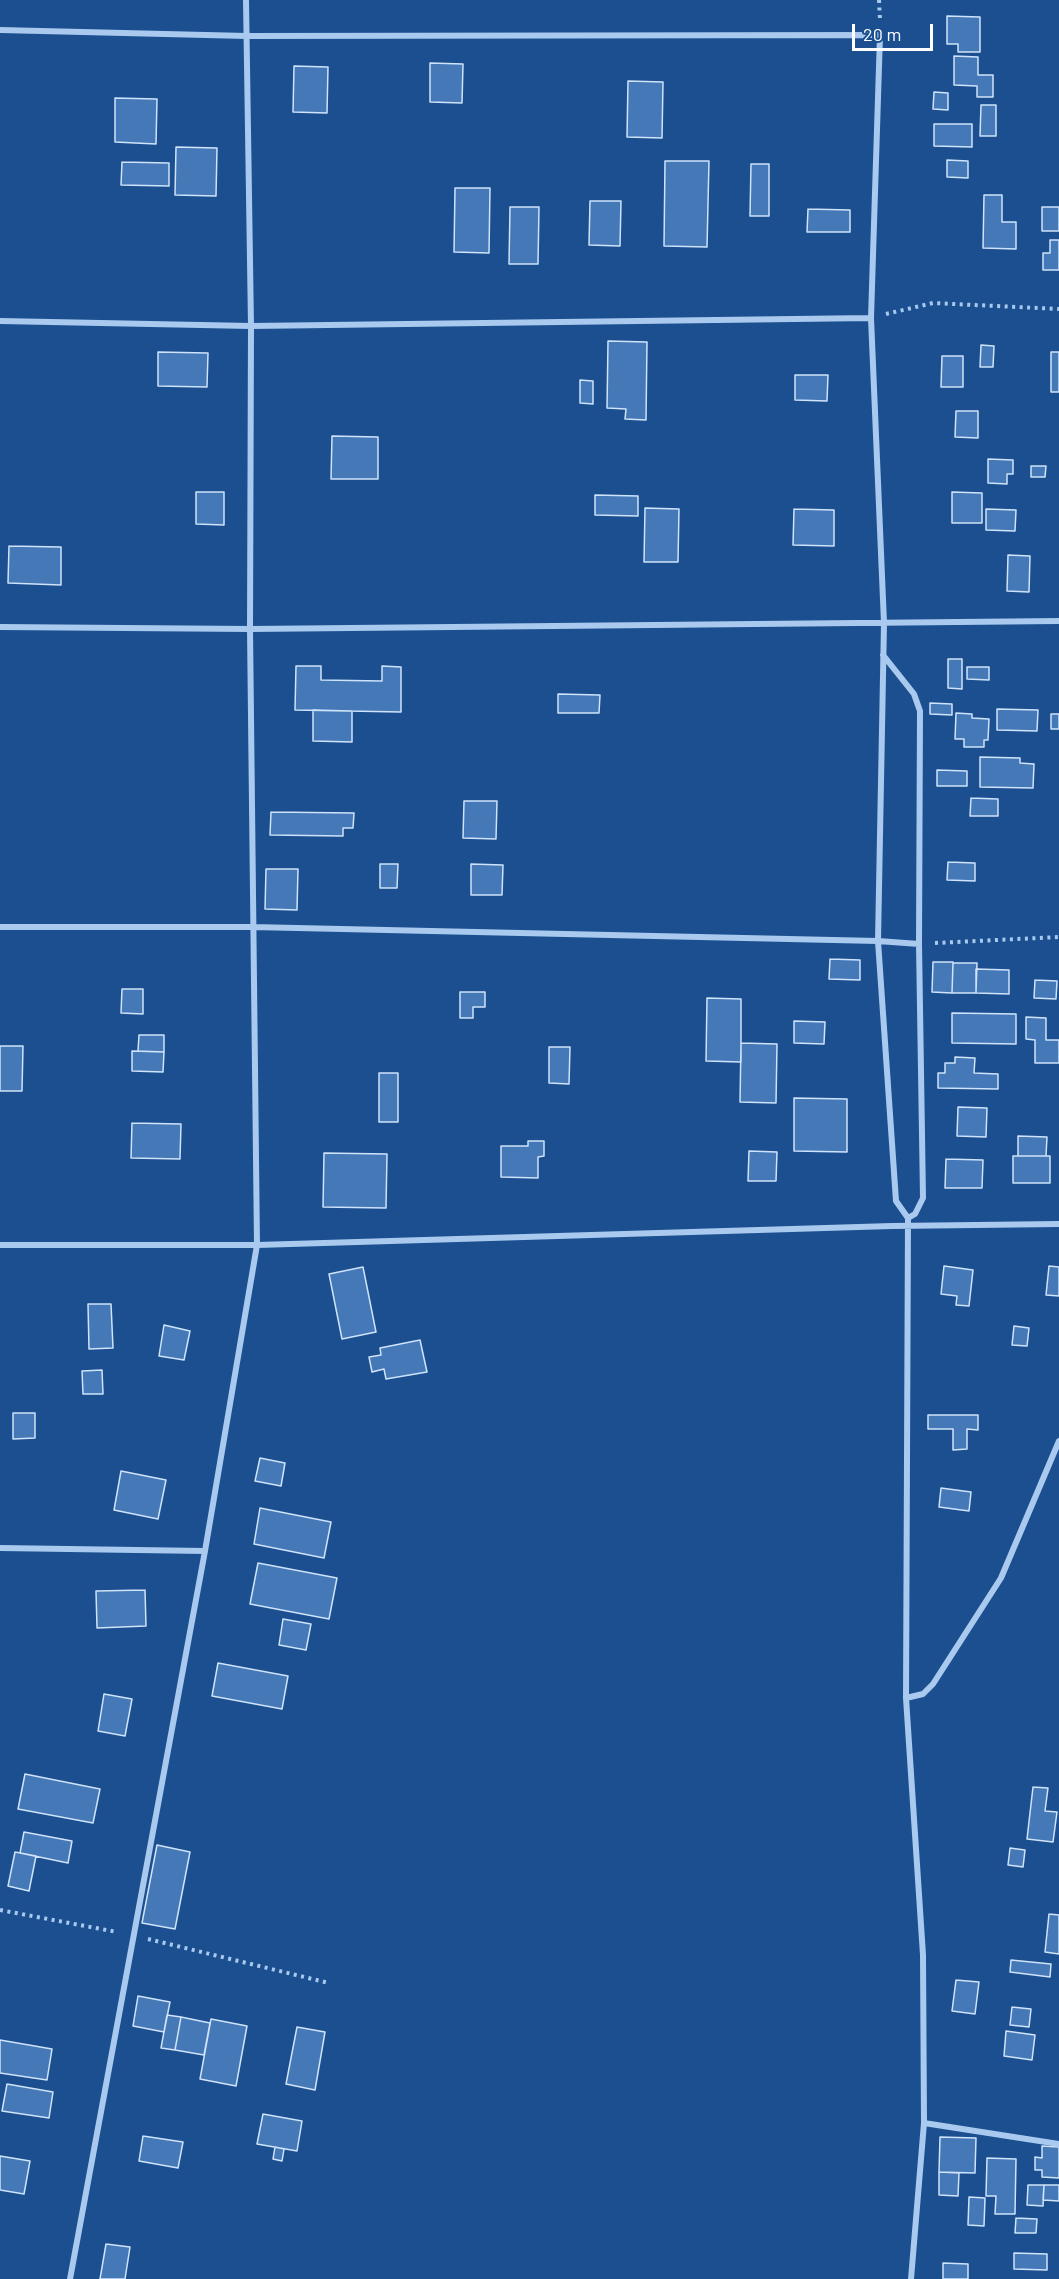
<!DOCTYPE html>
<html>
<head>
<meta charset="utf-8">
<style>
	body { margin:0 }
	#map { position:relative; width:1059px; height:2279px; overflow:hidden; background:#1b4f8f; font-family:Barlow,sans-serif }
	canvas { display:block }
	.scale { position:absolute; left:852px; top:24px; width:81px; height:27px; box-sizing:border-box; border:3px solid #fff; border-top:0; padding-left:8px; font-size:18px; line-height:21px; white-space:nowrap; color:#fff; -webkit-text-stroke:4px #1b4f8f; paint-order:stroke }
</style>
</head>
<body>
<div id="map">
<canvas width="1059" height="2279"></canvas>
<div class="scale">20 m</div>
</div>
<script>
const ctx = document.querySelector('canvas').getContext('2d');
ctx.lineJoin = 'round';
function fillPath(path, color) { ctx.fillStyle = color; ctx.fill(path, 'evenodd'); }
const poly = rows => new Path2D(rows.map(r => 'M' + r).join(''));
function stroke(path, color, width, dash) { ctx.strokeStyle = color; ctx.lineWidth = width; ctx.lineCap = dash ? 'butt' : 'round'; ctx.setLineDash(dash || []); ctx.stroke(path); }
const building = poly([
	[947,16,980,17,980,52,958,52,958,44,947,44,947,16],
	[954,56,978,57,978,75,993,75,993,97,977,97,977,86,954,85,954,56],
	[430,63,463,64,462,103,430,102,430,63],
	[294,66,328,67,327,113,293,112,294,66],
	[628,81,663,82,662,138,627,137,628,81],
	[934,92,948,93,948,110,933,109,934,92],
	[115,98,157,99,156,144,115,142,115,98],
	[981,105,996,105,996,136,980,136,981,105],
	[934,124,972,124,972,147,934,146,934,124],
	[176,147,217,148,216,196,175,195,176,147],
	[947,160,968,161,968,178,947,177,947,160],
	[665,161,709,161,707,247,664,246,665,161],
	[122,162,169,163,169,186,121,185,122,162],
	[751,164,769,164,769,216,750,216,751,164],
	[455,188,490,188,489,253,454,252,455,188],
	[984,195,1002,195,1002,222,1016,222,1016,249,983,248,984,195],
	[590,201,621,201,620,246,589,245,590,201],
	[510,207,539,207,538,264,509,264,510,207],
	[1042,207,1059,207,1059,231,1042,231,1042,207],
	[808,209,850,210,850,232,807,232,808,209],
	[1050,240,1059,240,1059,270,1043,270,1043,253,1050,253,1050,240],
	[608,341,647,342,646,420,625,419,626,409,607,408,608,341],
	[981,345,994,346,993,367,980,367,981,345],
	[158,352,208,353,207,387,158,386,158,352],
	[1051,352,1059,352,1059,392,1051,392,1051,352],
	[942,356,963,356,963,387,941,387,942,356],
	[795,375,828,375,827,401,795,400,795,375],
	[580,380,593,381,593,404,580,403,580,380],
	[956,411,978,411,978,438,955,437,956,411],
	[332,436,378,437,378,479,331,479,332,436],
	[988,459,1013,460,1013,474,1007,474,1007,484,988,483,988,459],
	[1031,466,1046,466,1045,477,1031,477,1031,466],
	[196,492,224,492,224,525,196,524,196,492],
	[952,492,982,493,982,523,952,523,952,492],
	[595,495,638,496,638,516,595,515,595,495],
	[645,508,679,509,678,562,644,562,645,508],
	[794,509,834,510,834,546,793,545,794,509],
	[986,509,1016,510,1015,531,986,530,986,509],
	[9,546,61,547,61,585,8,583,9,546],
	[1008,555,1030,556,1029,592,1007,591,1008,555],
	[948,659,962,659,962,689,948,688,948,659],
	[296,666,321,666,321,680,382,681,382,666,401,667,401,712,295,710,296,666],
	[967,667,989,667,989,680,967,679,967,667],
	[558,694,600,695,599,713,558,713,558,694],
	[930,703,952,704,952,715,930,714,930,703],
	[997,709,1038,710,1037,731,997,730,997,709],
	[313,710,352,711,352,742,313,741,313,710],
	[956,713,972,714,972,718,989,719,988,740,984,740,984,747,964,747,964,739,955,739,956,713],
	[1051,714,1059,714,1059,729,1051,729,1051,714],
	[980,757,1020,758,1020,763,1034,764,1033,788,980,787,980,757],
	[937,770,967,771,967,786,937,786,937,770],
	[971,798,998,799,998,816,970,816,971,798],
	[464,801,497,801,496,839,463,838,464,801],
	[271,812,354,813,353,828,343,828,343,836,270,835,271,812],
	[948,862,975,863,975,881,947,880,948,862],
	[380,864,398,864,397,888,380,888,380,864],
	[471,864,503,865,502,895,471,895,471,864],
	[266,869,298,869,297,910,265,909,266,869],
	[830,959,860,960,860,980,829,979,830,959],
	[933,962,953,962,952,993,932,992,933,962],
	[953,963,977,963,976,993,952,993,953,963],
	[976,969,1009,970,1009,994,976,993,976,969],
	[1035,980,1057,981,1056,999,1034,998,1035,980],
	[122,989,143,989,143,1014,121,1013,122,989],
	[460,992,485,992,485,1007,473,1007,473,1018,460,1018,460,992],
	[707,998,741,999,741,1062,706,1061,707,998],
	[952,1013,1016,1014,1016,1044,952,1043,952,1013],
	[1026,1017,1046,1018,1046,1040,1059,1040,1059,1063,1035,1063,1035,1040,1026,1039,1026,1017],
	[794,1021,825,1022,824,1044,794,1043,794,1021],
	[139,1035,164,1035,164,1052,138,1051,139,1035],
	[741,1043,777,1044,776,1103,740,1102,741,1043],
	[0,1046,23,1046,22,1091,0,1091,0,1046],
	[549,1047,570,1047,569,1084,549,1083,549,1047],
	[132,1051,164,1052,163,1072,132,1071,132,1051],
	[955,1057,975,1058,974,1073,998,1074,998,1089,938,1088,938,1073,945,1073,945,1063,955,1063,955,1057],
	[379,1073,398,1073,398,1122,379,1122,379,1073],
	[794,1098,847,1099,847,1152,794,1151,794,1098],
	[958,1107,987,1108,986,1137,957,1136,958,1107],
	[132,1123,181,1124,180,1159,131,1158,132,1123],
	[1018,1136,1047,1137,1046,1156,1018,1156,1018,1136],
	[528,1141,544,1141,544,1156,538,1157,538,1178,501,1177,501,1146,528,1146,528,1141],
	[749,1151,777,1152,776,1181,748,1181,749,1151],
	[324,1153,387,1154,386,1208,323,1207,324,1153],
	[1013,1156,1050,1156,1050,1183,1013,1183,1013,1156],
	[946,1159,983,1160,982,1188,945,1188,946,1159],
	[944,1266,973,1270,969,1306,956,1305,957,1296,941,1294,944,1266],
	[1049,1266,1059,1267,1059,1296,1046,1295,1049,1266],
	[363,1267,376,1332,342,1339,329,1274,363,1267],
	[88,1304,111,1304,113,1348,89,1349,88,1304],
	[164,1325,190,1331,184,1360,159,1356,164,1325],
	[1014,1326,1029,1328,1027,1346,1012,1345,1014,1326],
	[420,1340,427,1372,386,1379,384,1369,372,1372,369,1357,381,1355,380,1348,420,1340],
	[102,1370,103,1394,83,1394,82,1371,102,1370],
	[13,1413,35,1413,35,1438,13,1439,13,1413],
	[928,1415,978,1415,978,1430,967,1429,967,1449,953,1450,953,1429,928,1429,928,1415],
	[260,1458,285,1463,281,1486,255,1481,260,1458],
	[121,1471,166,1480,158,1519,114,1510,121,1471],
	[941,1488,971,1492,969,1511,939,1507,941,1488],
	[260,1508,331,1522,324,1558,254,1544,260,1508],
	[258,1563,337,1578,329,1619,250,1604,258,1563],
	[145,1590,146,1626,97,1628,96,1591,145,1590],
	[283,1619,311,1624,306,1650,279,1645,283,1619],
	[218,1663,288,1676,282,1709,212,1696,218,1663],
	[104,1694,132,1699,125,1736,98,1731,104,1694],
	[25,1774,100,1789,93,1823,18,1809,25,1774],
	[1033,1787,1048,1788,1045,1811,1057,1812,1053,1842,1027,1839,1033,1787],
	[24,1832,72,1841,68,1863,20,1853,24,1832],
	[157,1845,190,1852,175,1929,142,1923,157,1845],
	[1010,1848,1025,1850,1023,1867,1008,1865,1010,1848],
	[15,1852,36,1856,29,1891,8,1886,15,1852],
	[1049,1914,1059,1915,1059,1954,1045,1952,1049,1914],
	[1011,1960,1051,1964,1050,1977,1010,1972,1011,1960],
	[956,1980,979,1982,975,2014,952,2011,956,1980],
	[138,1996,170,2002,164,2032,133,2026,138,1996],
	[1012,2007,1031,2009,1029,2027,1010,2025,1012,2007],
	[167,2015,181,2017,175,2050,161,2048,167,2015],
	[181,2017,210,2023,204,2055,175,2050,181,2017],
	[211,2019,247,2026,236,2086,200,2079,211,2019],
	[297,2027,325,2032,315,2090,286,2084,297,2027],
	[1006,2031,1035,2035,1032,2060,1004,2056,1006,2031],
	[0,2040,52,2049,47,2080,0,2073,0,2040],
	[7,2084,53,2092,49,2118,2,2111,7,2084],
	[263,2114,302,2121,297,2151,257,2144,263,2114],
	[143,2136,183,2142,178,2168,139,2161,143,2136],
	[940,2137,976,2138,975,2173,939,2172,940,2137],
	[1042,2146,1059,2147,1059,2178,1042,2177,1042,2170,1035,2170,1035,2157,1042,2158,1042,2146],
	[275,2147,284,2149,282,2161,273,2159,275,2147],
	[0,2156,30,2161,24,2194,0,2190,0,2156],
	[987,2158,1016,2159,1015,2214,995,2214,996,2196,986,2196,987,2158],
	[939,2172,959,2173,958,2196,939,2195,939,2172],
	[1028,2185,1044,2185,1043,2206,1027,2205,1028,2185],
	[1044,2185,1059,2185,1059,2201,1043,2200,1044,2185],
	[969,2197,985,2198,984,2226,968,2225,969,2197],
	[1016,2218,1037,2219,1036,2233,1015,2233,1016,2218],
	[106,2244,130,2247,125,2279,100,2279,106,2244],
	[1014,2253,1047,2254,1047,2270,1014,2269,1014,2253],
	[943,2263,968,2264,968,2279,943,2279,943,2263]
]);
const path = poly([
	[879,0,880,20],
	[886,314,933,303,1059,309],
	[935,943,1059,937],
	[0,1910,117,1932],
	[148,1939,329,1983]
]);
const street = poly([
	[0,30,247,36,880,35,871,318,884,623,878,941,896,1201,908,1218],
	[0,321,251,326,871,318],
	[0,627,250,629,1059,621],
	[883,655,914,694,920,711,919,944,923,1198,915,1214,908,1218,906,1698,923,1955,924,2123,911,2279],
	[0,927,252,927,878,941,919,944],
	[0,1245,257,1245,892,1226,1059,1224],
	[0,1548,205,1551],
	[906,1698,923,1694,933,1684,1001,1578,1059,1441],
	[924,2123,1059,2144],
	[70,2279,205,1551,257,1245,250,629,251,326,246,0]
]);
fillPath(building, '#4478b7');
stroke(building, '#cfe3fa', 1.5);
stroke(path, '#a9c9ee', 4, [3, 4.5]);
stroke(street, '#a9c9ee', 6);
</script>
</body>
</html>
